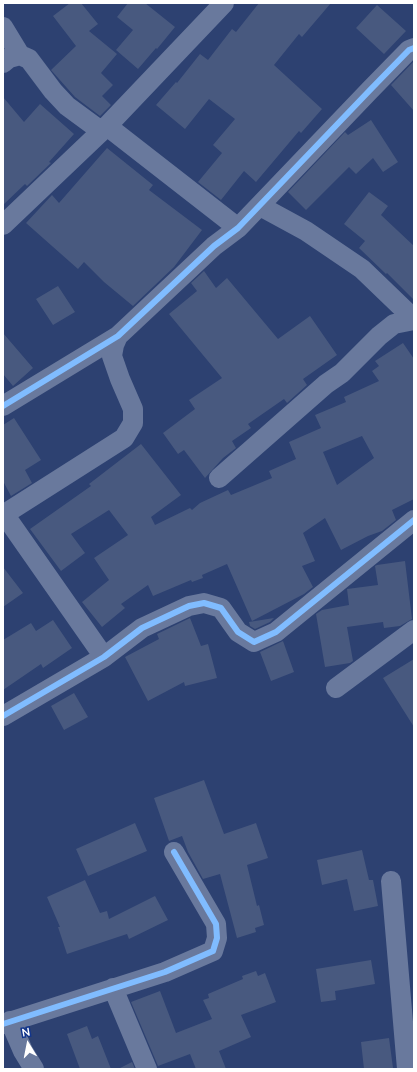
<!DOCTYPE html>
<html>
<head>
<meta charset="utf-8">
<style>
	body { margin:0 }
	#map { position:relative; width:417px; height:1072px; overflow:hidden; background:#2d4171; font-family:Mulish,sans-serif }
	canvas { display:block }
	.frame { position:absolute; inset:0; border:4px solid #fff; pointer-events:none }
	.north { position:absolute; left:8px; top:1024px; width:40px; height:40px; -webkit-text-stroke:3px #11358d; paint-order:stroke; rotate:350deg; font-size:11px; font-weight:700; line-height:16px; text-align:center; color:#fff }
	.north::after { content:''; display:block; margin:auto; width:14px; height:18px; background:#fff; clip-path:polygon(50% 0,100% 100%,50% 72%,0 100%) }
</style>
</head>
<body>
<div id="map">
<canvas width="417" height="1072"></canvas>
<div class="frame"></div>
<div class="north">N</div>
</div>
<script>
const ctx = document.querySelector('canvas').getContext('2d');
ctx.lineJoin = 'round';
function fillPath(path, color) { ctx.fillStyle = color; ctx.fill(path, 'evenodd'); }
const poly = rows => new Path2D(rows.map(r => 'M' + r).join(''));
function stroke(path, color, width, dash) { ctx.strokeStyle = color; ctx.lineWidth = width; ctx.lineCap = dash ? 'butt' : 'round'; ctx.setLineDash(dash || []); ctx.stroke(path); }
const building = poly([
	[70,3,81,3,98,24,89,31,117,54,101,73,113,85,102,96,111,105,100,116,75,97,51,70,76,46,53,16],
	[128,3,145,3,175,27,157,49,156,48,138,69,116,50,133,30,117,17],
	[259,3,331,3,302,37,299,34,274,65,322,109,301,133,299,131,256,182,244,171,221,200,198,182,222,153,213,145,235,119,209,99,185,129,156,105,176,82,177,83,200,54,208,60,232,29,236,32],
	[377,5,406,31,384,54,356,28],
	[414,61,414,111,391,85],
	[3,97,24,122,40,104,74,134,49,162,51,163,27,186,25,184,3,205],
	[371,120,398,162,383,172,373,158,356,174,349,167,306,210,288,192,345,132,348,135],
	[107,148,153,185,149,190,202,230,174,267,133,306,104,282,84,262,78,269,26,223,52,195,59,203],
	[369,192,388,206,381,215,414,246,414,300,387,273,386,274,359,248,365,241,344,224],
	[204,271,216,288,227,278,278,339,310,316,337,355,303,379,307,385,287,403,284,399,248,424,251,428,232,441,236,448,223,458,205,478,184,450,178,454,163,433,195,409,189,400,222,378,169,314,197,291,191,283],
	[58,286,75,312,53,325,36,299],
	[3,333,33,368,13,386,3,374],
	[403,343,414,359,414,499,392,510,396,520,382,531,368,536,341,550,325,518,303,533,315,561,302,566,313,587,304,594,252,621,227,564,202,575,203,578,192,582,191,580,153,596,148,585,121,604,125,608,102,627,82,602,109,580,94,558,128,535,109,510,71,534,85,553,61,571,30,529,91,486,89,484,141,444,181,495,151,517,155,525,190,508,192,510,200,503,228,490,231,495,272,478,269,471,296,459,289,442,321,428,315,415,346,402,344,397,379,381,372,371,379,366,375,361],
	[362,436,374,458,337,485,323,452],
	[14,418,41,460,25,470,32,483,11,496,3,481,3,425],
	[405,561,412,619,400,626,384,628,383,622,347,627,353,661,350,663,325,667,316,614,322,610,349,605,347,589,378,585,375,566,377,565],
	[3,567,23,593,3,607],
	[190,618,201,646,208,644,217,678,185,686,184,682,148,701,125,657,159,639,157,634],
	[274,618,270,622,255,629,250,626,249,622],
	[53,620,72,648,43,668,41,664,3,690,3,640,31,623,36,631],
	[283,641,294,672,271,681,260,652],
	[414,659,414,727,383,678],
	[74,693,88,717,64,730,51,706],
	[204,780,224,834,256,823,268,858,247,865,257,906,259,905,264,925,255,928,256,932,237,938,220,874,203,879,188,852,182,836,169,841,154,798],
	[135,823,147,851,88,876,76,849],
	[362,850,369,880,373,880,378,906,354,911,347,879,322,885,317,860],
	[85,880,100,913,107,911,109,919,155,896,168,920,129,939,127,934,67,954,58,927,60,927,47,897],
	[371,960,375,984,335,991,336,1000,321,1002,316,969],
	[256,971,258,976,265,973,276,1002,241,1015,251,1037,219,1051,226,1069,196,1069,190,1054,158,1066,131,1002,160,991,176,1033,212,1019,203,1000,209,998,208,994,243,979,242,976],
	[87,1026,92,1039,98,1036,111,1069,80,1069,67,1034],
	[389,1038,393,1068,364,1069,361,1042],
	[132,1062,135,1069,118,1069]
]);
const minor = poly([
	[3,27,20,55],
	[3,63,9,58,20,55,29,59,53,91,67,106,101,131],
	[107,126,238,228],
	[260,206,306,231,362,269,414,319],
	[3,225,107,126,224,3],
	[3,406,118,336,214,246,238,228,370,90,409,50,414,48],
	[219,478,326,384,342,373,379,336,394,324,414,320],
	[4,514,104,657],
	[3,515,124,438,133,423,133,409,120,379,112,356,114,345,118,336],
	[336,688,414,630],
	[3,716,104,657,142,628,189,606,204,603,221,608,238,632,254,642,276,632,414,520],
	[391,881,407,1069],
	[113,988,147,1069],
	[10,1021,23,1051,34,1069],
	[3,1024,165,972,213,951,217,938,216,924,174,852]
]);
const cycleway = poly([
	[3,406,118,336,214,246,238,228,370,90,409,50,414,48],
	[3,716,104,657,142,628,189,606,204,603,221,608,238,632,254,642,276,632,414,520],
	[3,1024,165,972,213,951,217,938,216,924,174,852]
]);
fillPath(building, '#48597f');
stroke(minor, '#69799d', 20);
stroke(cycleway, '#80bcff', 6);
</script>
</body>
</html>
